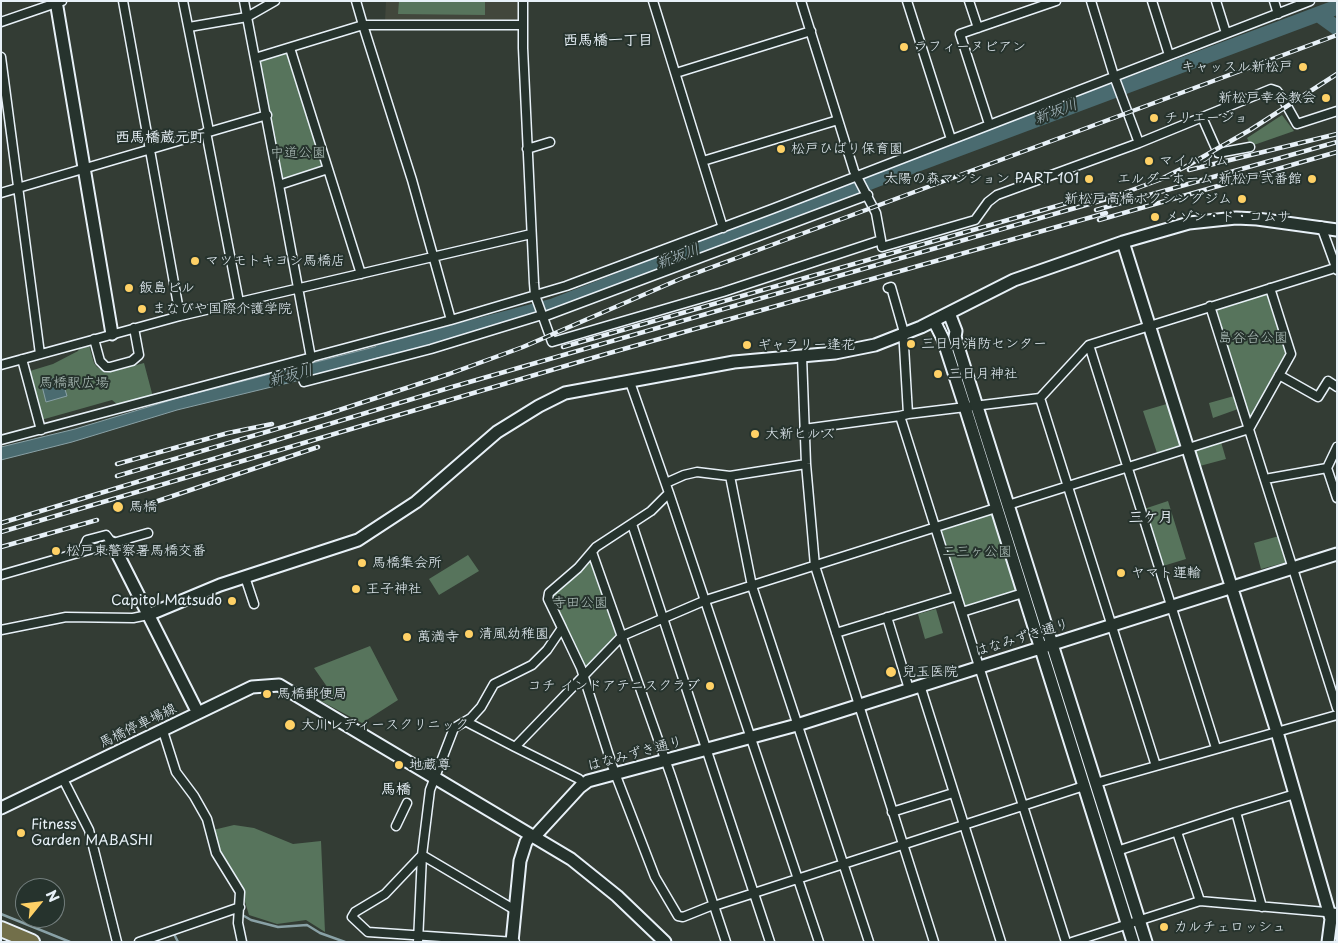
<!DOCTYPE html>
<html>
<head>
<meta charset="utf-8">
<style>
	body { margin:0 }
	#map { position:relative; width:1338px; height:943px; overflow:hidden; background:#333c34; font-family:"Playpen Sans",sans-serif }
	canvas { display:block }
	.frame { position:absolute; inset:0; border:2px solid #e8f1f8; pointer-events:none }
	.north { position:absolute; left:15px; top:878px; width:50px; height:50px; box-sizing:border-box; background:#26332d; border:1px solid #747f7e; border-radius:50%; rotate:61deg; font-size:14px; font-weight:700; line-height:20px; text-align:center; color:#e8f1f8 }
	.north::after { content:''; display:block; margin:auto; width:18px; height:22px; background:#ffd166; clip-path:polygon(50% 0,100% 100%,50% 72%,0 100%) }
</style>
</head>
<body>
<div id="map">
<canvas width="1338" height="943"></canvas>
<div class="frame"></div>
<div class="north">N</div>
</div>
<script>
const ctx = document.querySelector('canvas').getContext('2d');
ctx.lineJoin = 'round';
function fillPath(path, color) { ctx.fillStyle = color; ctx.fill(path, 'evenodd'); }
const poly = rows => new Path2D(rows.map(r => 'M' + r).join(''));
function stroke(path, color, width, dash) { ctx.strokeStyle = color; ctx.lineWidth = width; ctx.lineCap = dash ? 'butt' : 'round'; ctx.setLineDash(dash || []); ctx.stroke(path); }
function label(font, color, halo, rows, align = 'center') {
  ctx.font = font + ' "Playpen Sans","Klee One",sans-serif'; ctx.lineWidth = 4; ctx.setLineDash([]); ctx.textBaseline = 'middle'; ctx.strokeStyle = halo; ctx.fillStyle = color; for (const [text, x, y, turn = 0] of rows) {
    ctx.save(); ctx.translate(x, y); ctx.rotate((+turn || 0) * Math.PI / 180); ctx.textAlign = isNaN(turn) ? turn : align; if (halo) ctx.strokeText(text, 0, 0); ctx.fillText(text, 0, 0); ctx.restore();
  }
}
const built = poly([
	[386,1,519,1,519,22,385,21]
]);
const green = poly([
	[399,1,485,1,485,15,398,14],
	[284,52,289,54,323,163,319,169,286,179,281,176,260,62,262,59],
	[1282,115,1294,131,1251,146,1247,138],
	[1011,119,1014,125,973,140,970,135],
	[1268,291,1287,355,1249,422,1216,307],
	[89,345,94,363,97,367,106,373,144,363,153,397,118,405,112,400,41,420,28,374,30,371,53,364,78,351,80,347],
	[1234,396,1238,409,1213,418,1209,403],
	[1170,403,1185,448,1158,456,1143,411],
	[1221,442,1226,459,1196,467,1191,450],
	[1168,501,1186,559,1163,566,1144,509],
	[995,513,1018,591,964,608,941,530],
	[1279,536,1287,562,1261,569,1254,543],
	[468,555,479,571,439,595,429,579],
	[588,560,591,560,617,634,588,667,582,665,551,595],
	[936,609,943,633,925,639,918,614],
	[370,646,398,700,362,723,319,700,330,691,314,668],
	[234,825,254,828,293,844,321,841,325,932,306,920,277,924,249,915,238,879,222,856,213,830]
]);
const water = poly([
	[401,340,402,351,292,382,177,410,72,442,1,460,1,447,75,429,178,398,401,340],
	[61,376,67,396,46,402,41,382,61,376]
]);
const stream = poly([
	[239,913,251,920,278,927,307,925,320,933,345,942],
	[1,914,70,942],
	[174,934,178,942],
	[151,942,202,924]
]);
const river = poly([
	[1319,15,1337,28],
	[382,351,553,306,878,179,1337,7]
]);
const street = poly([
	[123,1,180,316],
	[183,1,209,131],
	[275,1,247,17,279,185,328,169],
	[523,1,523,48,534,283,535,295,552,342,723,292,881,240,882,247,975,220,988,202,997,195,1139,143,1271,89,1277,91,1283,99,1297,124,1337,111],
	[653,1,723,228],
	[801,1,854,171,876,213,881,240],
	[907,1,951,139],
	[969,1,978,28],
	[1091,1,1114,76,1139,143],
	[1152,1,1169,55],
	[1216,1,1226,33],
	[1274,1,1278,14],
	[1,22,62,1],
	[189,27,247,17,244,1],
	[290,48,361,274],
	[1,57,40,354],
	[255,58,363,25,356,1],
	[676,73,811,31],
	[1202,117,1218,153,1250,147],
	[989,124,960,34,1056,1],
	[206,132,239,302],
	[527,149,550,142],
	[703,161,838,120],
	[279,185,311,358],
	[1,193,267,115],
	[1321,226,1337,270],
	[888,288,891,287,903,329,908,414,900,416,1066,942],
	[1210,306,1337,708],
	[543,317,868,195],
	[451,320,412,180,363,25,523,25],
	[94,339,100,361,106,367,110,367,132,361,139,355,134,328],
	[1089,345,1216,748],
	[802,356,806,464,815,566,934,942],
	[22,359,41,430],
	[296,362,304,382,431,349,542,315],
	[1,365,180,316,531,234],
	[1279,375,1318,397,1328,381,1337,387],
	[1040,398,1156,766,1337,715],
	[908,414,1040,398,1089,345,1335,268],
	[804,429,900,416],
	[1,440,451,320,566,286,772,209,1310,1],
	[1337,447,1327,468,1337,498],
	[806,464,730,476,752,586,869,942],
	[1265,479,1327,468],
	[666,483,684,475,697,472,730,476],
	[669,493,819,942],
	[1008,505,1249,429,1291,354,1270,288],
	[632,524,770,942],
	[82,552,87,540,106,535,112,543],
	[592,552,671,776,726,942],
	[1,575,148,533],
	[245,577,254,604],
	[962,612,1023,593],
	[887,617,909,689],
	[562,628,581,668,613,768,655,877,678,916,683,917,713,905],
	[1,630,66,617,133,618,148,615],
	[836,633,957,596],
	[920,685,1001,942],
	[467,722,515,747],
	[163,731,176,772,194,796,207,819,216,853,240,892,238,923,242,942],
	[63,779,89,830,117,942],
	[1096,783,1156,766],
	[583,784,579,779,515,747,622,636,706,600,996,508],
	[892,812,953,793],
	[396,826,407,803],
	[1177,832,1200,901],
	[1117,851,1236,812],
	[714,906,1084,786],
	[1262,907,1236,812,1295,794],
	[515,910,422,855,385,894,355,912,352,917,368,932,515,942],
	[139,942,240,907],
	[418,942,422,855,430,790,454,728,471,718,481,707,494,684,532,665,547,650,562,628,548,599,549,593,578,568,596,547,651,511,669,493,630,382],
	[1072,942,1200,901,1337,913]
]);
const secondary = poly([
	[56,1,112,334],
	[1123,242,1277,732,1331,919,1328,942],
	[949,313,956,331,955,337,1146,942],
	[934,321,943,339,965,407,1133,942],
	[112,543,198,713],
	[148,615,220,585,358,540,416,502,497,432,539,406,565,393,734,362,835,353,875,345,921,327,1014,280,1123,242,1189,223,1236,218,1257,219,1337,230],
	[1,808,252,687,279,685,571,859,617,896,665,942],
	[512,942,520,861,526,842,531,835,535,836,580,787,588,781,797,725,1337,554]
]);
const highway = poly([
	[1,929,32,942]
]);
const rail = poly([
	[1189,170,1337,134],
	[1096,210,1337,142],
	[1099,220,1337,152],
	[563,347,1099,194],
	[117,464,228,433,272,424],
	[117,476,327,414,449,374,523,347,680,279,1337,35],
	[134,509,318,447],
	[1,523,452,387,1110,198,1159,180,1185,167,1250,130,1337,74],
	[1,532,606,354,1106,213],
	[1,547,97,520]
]);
const markers = [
	[904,47,5,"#ffd166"],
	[1303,67,5,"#ffd166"],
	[1326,98,5,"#ffd166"],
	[1154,118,5,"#ffd166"],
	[781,149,5,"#ffd166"],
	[1149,161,5,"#ffd166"],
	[1089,179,5,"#ffd166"],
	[1312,179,5,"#ffd166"],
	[1242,199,5,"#ffd166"],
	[1155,217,5,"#ffd166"],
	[195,261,5,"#ffd166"],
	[129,288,5,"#ffd166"],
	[142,309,5,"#ffd166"],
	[911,344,5,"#ffd166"],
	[747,345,5,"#ffd166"],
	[938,374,5,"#ffd166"],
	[755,434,5,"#ffd166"],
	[118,507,6,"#ffd166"],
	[56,551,5,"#ffd166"],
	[362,563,5,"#ffd166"],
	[1121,573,5,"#ffd166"],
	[356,589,5,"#ffd166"],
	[232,601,5,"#ffd166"],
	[469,634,5,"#ffd166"],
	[407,637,5,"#ffd166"],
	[891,672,6,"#ffd166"],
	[710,686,5,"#ffd166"],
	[267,694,5,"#ffd166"],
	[290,725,6,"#ffd166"],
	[399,765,5,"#ffd166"],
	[21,833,5,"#ffd166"],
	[1164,927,5,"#ffd166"]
];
const poiNames = [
	["ラフィーヌビアン",914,47],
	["キャッスル新松戸",1293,67,"right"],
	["新松戸幸谷教会",1316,98,"right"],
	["チリエージョ",1164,118],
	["松戸ひばり保育園",791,149],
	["マイハイム",1159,161],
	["太陽の森マンション PART 101",1079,179,"right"],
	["エルダーホーム 新松戸弐番館",1302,179,"right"],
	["新松戸高橋ボクシングジム",1232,199,"right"],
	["メゾン・ド・コムサ",1165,217],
	["マツモトキヨシ馬橋店",205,261],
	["飯島ビル",139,288],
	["まなびや国際介護学院",152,309],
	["三日月消防センター",921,344],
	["ギャラリー逢花",757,345],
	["三日月神社",948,374],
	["大新ヒルズ",765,434],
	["馬橋",129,507],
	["松戸東警察署馬橋交番",66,551],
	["馬橋集会所",372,563],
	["ヤマト運輸",1131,573],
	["王子神社",366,589],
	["Capitol Matsudo",222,601,"right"],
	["清風幼稚園",479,634],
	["萬満寺",417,637],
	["兒玉医院",902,672],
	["コチ インドアテニスクラブ",700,686,"right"],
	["馬橋郵便局",277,694],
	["大川レディースクリニック",301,725],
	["地蔵尊",409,765],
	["Fitness",31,825],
	["Garden MABASHI",31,841],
	["カルチェロッシュ",1174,927]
];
const parkNames = [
	["中道公園",298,153],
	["島谷台公園",1253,338],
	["馬橋駅広場",74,383],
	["二三ヶ公園",977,552],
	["寺田公園",580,603]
];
const streetNames = [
	["はなみずき通り",1022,638,-17],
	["馬橋停車場線",138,726,-26],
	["はなみずき通り",635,754,-15]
];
const neighbourhoodNames = [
	["西馬橋一丁目",608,41],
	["西馬橋蔵元町",160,138],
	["三ケ月",1151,518],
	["馬橋",396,790]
];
const waterNames = [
	["新坂川",1056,112,-21],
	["新坂川",678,257,-21],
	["新坂川",291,376,-15]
];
fillPath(built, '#42473c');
fillPath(green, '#57745c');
fillPath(water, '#4a6b70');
stroke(water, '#89a1a6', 1);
stroke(stream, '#89a1a6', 2.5);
stroke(river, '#4a6b70', 15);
stroke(street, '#e8f1f8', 11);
stroke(secondary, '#e8f1f8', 15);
stroke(highway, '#e8f1f8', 18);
stroke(street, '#26332d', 8);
stroke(secondary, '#26332d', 11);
stroke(highway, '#726f4a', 14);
stroke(rail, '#e8f1f8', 4.5);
stroke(rail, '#26332d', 2.5, [8]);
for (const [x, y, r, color] of markers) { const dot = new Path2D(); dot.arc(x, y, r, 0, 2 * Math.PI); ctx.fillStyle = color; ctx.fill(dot); stroke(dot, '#26332d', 2); }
label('14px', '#e8f1f8', '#26332d', poiNames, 'left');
label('14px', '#aebfba', '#26332d', parkNames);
label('14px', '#e8f1f8', '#26332d', streetNames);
label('bold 15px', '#e8f1f8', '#26332d', neighbourhoodNames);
label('italic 15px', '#a9bbc2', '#26332d', waterNames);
</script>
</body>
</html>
